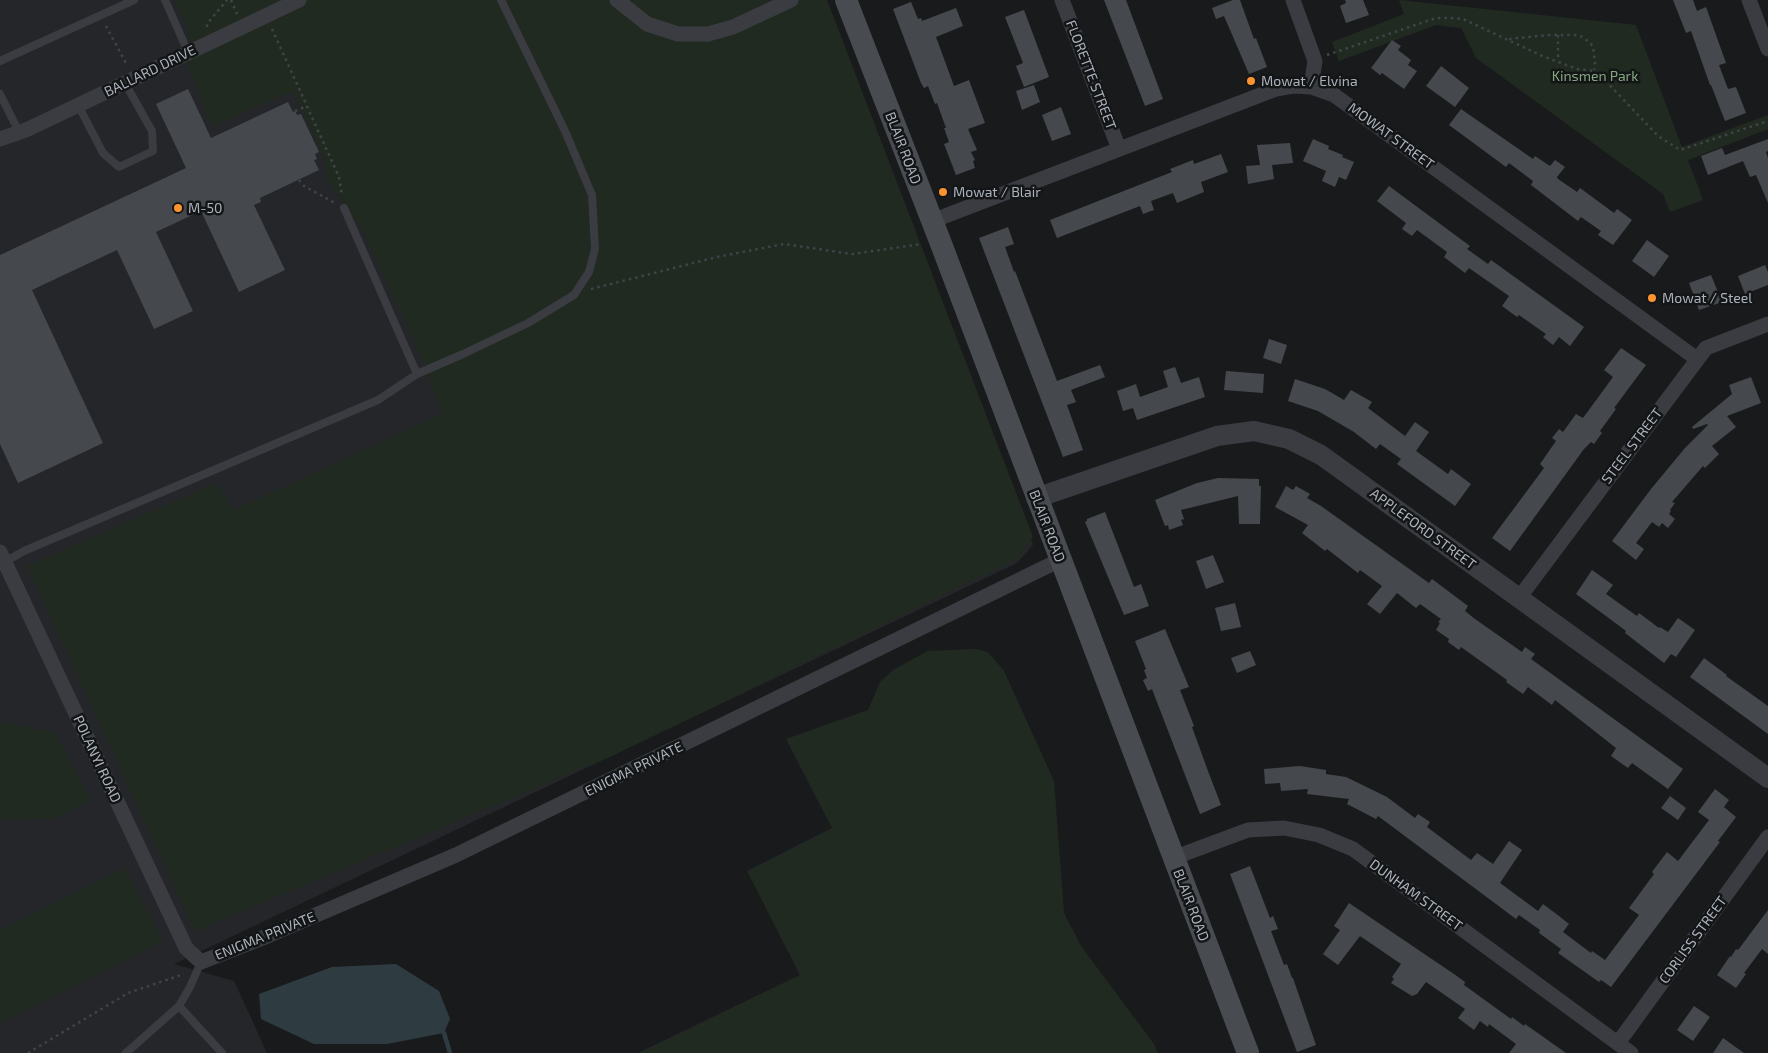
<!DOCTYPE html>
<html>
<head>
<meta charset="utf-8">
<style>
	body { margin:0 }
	canvas { display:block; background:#191a1c }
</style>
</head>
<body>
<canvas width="1768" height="1053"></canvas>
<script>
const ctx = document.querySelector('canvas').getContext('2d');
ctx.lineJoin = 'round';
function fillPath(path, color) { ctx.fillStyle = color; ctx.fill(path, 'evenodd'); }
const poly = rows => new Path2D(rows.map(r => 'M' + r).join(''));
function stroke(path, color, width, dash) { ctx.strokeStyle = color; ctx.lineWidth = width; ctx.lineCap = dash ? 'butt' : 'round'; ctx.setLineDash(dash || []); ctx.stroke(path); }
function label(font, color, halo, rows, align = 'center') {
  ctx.font = font + ' "Exo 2",sans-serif'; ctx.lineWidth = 5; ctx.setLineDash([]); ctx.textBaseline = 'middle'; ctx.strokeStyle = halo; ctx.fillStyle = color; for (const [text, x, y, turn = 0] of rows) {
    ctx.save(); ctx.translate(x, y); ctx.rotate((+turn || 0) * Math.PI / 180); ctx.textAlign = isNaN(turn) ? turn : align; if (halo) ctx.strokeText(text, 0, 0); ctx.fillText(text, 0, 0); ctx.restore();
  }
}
const built = poly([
	[0,0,820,0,1033,545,1017,563,174,964,234,981,267,1053,0,1053]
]);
const green = poly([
	[175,0,827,0,1033,537,1016,560,612,756,195,931,27,566,216,483,234,510,443,413,419,352,363,231,327,180,323,155,292,91,212,127,188,67,189,32],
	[1399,0,1636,25,1682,147,1768,115,1768,129,1688,160,1703,200,1670,212,1663,194,1476,58,1461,28,1436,25,1339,61,1332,42,1404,14],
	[975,649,988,652,1004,671,1054,781,1064,913,1081,946,1154,1044,1158,1053,638,1053,800,975,747,871,832,828,786,739,868,710,880,682,893,670,928,651],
	[0,722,54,732,91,800,56,818,0,820],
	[125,868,163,941,0,1024,0,931]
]);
const water = poly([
	[396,964,439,991,450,1019,444,1033,387,1044,314,1044,261,1019,259,994,332,967]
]);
const stream = poly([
	[444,1033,450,1053]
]);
const building = poly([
	[1104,0,1126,0,1163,99,1145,106],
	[1233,0,1240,0,1254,39,1256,38,1267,67,1249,74,1224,16,1216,19,1212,8],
	[1345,0,1363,0,1369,15,1346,23,1340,6,1346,3],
	[1673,0,1693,0,1697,11,1706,7,1726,63,1719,65,1728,89,1736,87,1746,113,1725,121,1711,85,1710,85,1691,31,1686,33],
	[911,2,918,19,921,18,922,21,956,8,963,26,936,37,954,86,969,80,985,123,968,129,977,150,971,152,975,160,973,161,975,168,956,175,944,144,949,142,944,128,946,128,937,103,935,104,928,86,924,88,921,83,893,9],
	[1024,10,1049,77,1024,87,1016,66,1023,63,1005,17],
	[1392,40,1401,46,1398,50,1411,60,1408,65,1417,71,1404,89,1382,73,1380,75,1371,68],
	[1441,66,1469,88,1455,107,1426,86],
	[1034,85,1040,102,1022,110,1016,91],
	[188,89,211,138,288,102,293,112,295,111,297,115,301,114,319,152,315,154,317,159,314,160,319,170,260,198,261,202,254,205,285,270,239,292,201,211,156,232,193,311,154,329,117,250,32,290,103,443,18,483,0,444,0,255,186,168,156,104],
	[1061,107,1071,134,1052,141,1042,115],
	[1461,109,1533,159,1535,156,1550,166,1555,160,1565,167,1557,177,1558,179,1577,192,1580,188,1614,213,1617,209,1632,220,1613,245,1598,235,1601,231,1581,217,1578,221,1531,185,1533,181,1509,163,1506,167,1449,125],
	[1313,139,1329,146,1328,149,1343,155,1342,157,1354,162,1346,180,1339,177,1335,187,1322,181,1326,171,1303,161],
	[1768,139,1768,151,1766,152,1768,158,1768,203,1756,175,1750,177,1743,161,1708,175,1701,156,1722,148,1725,155],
	[1290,143,1293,163,1272,165,1274,179,1248,184,1246,166,1260,165,1257,145],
	[1221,154,1228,172,1201,182,1204,192,1177,203,1173,193,1151,201,1154,210,1143,214,1140,206,1057,238,1050,220,1172,172,1170,169,1193,160,1194,164],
	[1389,186,1470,246,1467,249,1488,264,1491,260,1584,327,1570,346,1559,337,1553,345,1543,337,1546,334,1519,315,1517,317,1502,306,1509,296,1469,268,1465,273,1444,257,1447,252,1417,230,1412,236,1402,229,1406,223,1377,201],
	[1008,227,1014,244,1005,247,1014,272,1015,271,1057,381,1100,365,1105,377,1071,390,1076,402,1067,405,1083,450,1063,457,979,238],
	[1647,240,1669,256,1654,277,1632,261],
	[1765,265,1768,272,1768,285,1745,294,1738,276],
	[1711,275,1722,302,1699,310,1689,283],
	[1269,339,1287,345,1281,364,1263,358],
	[1621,348,1646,365,1614,408,1616,409,1600,431,1602,433,1594,444,1591,442,1584,449,1510,551,1492,538,1544,468,1540,464,1556,441,1552,438,1559,429,1563,432,1576,414,1583,418,1613,377,1604,370],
	[1175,367,1181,383,1199,377,1205,397,1137,420,1133,408,1123,411,1117,391,1136,384,1140,397,1168,387,1163,371],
	[1226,371,1264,374,1263,393,1224,390],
	[1751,377,1761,403,1727,416,1736,427,1712,446,1719,454,1705,468,1703,466,1672,502,1675,503,1670,510,1671,511,1669,514,1675,519,1668,528,1662,523,1659,527,1652,522,1636,543,1644,549,1636,560,1612,541,1651,489,1685,448,1708,425,1707,424,1693,429,1692,427,1732,394,1729,385],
	[1295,379,1325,389,1344,400,1351,390,1372,402,1368,408,1405,436,1415,422,1429,432,1416,451,1448,474,1451,469,1471,484,1455,506,1397,464,1401,459,1380,444,1376,449,1354,432,1318,411,1288,401],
	[1218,478,1259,479,1259,486,1261,486,1260,524,1239,524,1238,496,1181,510,1184,519,1181,520,1183,525,1169,530,1168,525,1165,526,1155,500,1197,483],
	[1286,486,1293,490,1296,486,1310,494,1307,498,1321,506,1429,583,1432,579,1468,606,1465,611,1475,619,1522,652,1525,647,1535,654,1531,659,1683,769,1668,789,1632,763,1628,768,1611,756,1616,748,1555,700,1552,705,1528,687,1523,694,1506,682,1507,680,1461,647,1459,650,1448,642,1449,639,1436,630,1440,623,1438,622,1441,619,1420,604,1416,608,1397,593,1380,614,1367,604,1382,586,1360,570,1358,573,1327,549,1325,551,1302,533,1308,525,1275,507],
	[1105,512,1134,587,1141,584,1149,606,1124,615,1085,522,1087,521,1087,519],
	[1213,555,1224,582,1206,589,1196,561],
	[1592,570,1613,585,1606,594,1637,616,1639,613,1659,628,1660,627,1668,632,1678,618,1695,630,1676,657,1671,654,1664,663,1625,633,1626,631,1606,616,1576,594],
	[1235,603,1241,627,1221,631,1215,608],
	[1165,629,1189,687,1180,690,1194,726,1192,727,1208,771,1221,805,1200,814,1152,689,1148,691,1143,680,1147,678,1144,670,1146,669,1135,641],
	[1250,651,1256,665,1237,673,1231,658],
	[1704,658,1727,675,1726,676,1768,706,1768,734,1690,677],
	[1300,766,1326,770,1326,774,1346,777,1387,797,1415,818,1418,814,1430,822,1427,827,1471,860,1477,853,1493,864,1509,841,1522,850,1500,883,1538,911,1543,904,1559,916,1569,924,1563,932,1591,953,1592,951,1605,960,1639,915,1629,908,1654,874,1652,872,1667,852,1678,861,1709,820,1698,812,1715,789,1729,800,1724,807,1736,817,1718,841,1720,842,1611,987,1601,980,1599,982,1558,953,1561,949,1539,933,1540,930,1519,915,1516,919,1378,816,1376,819,1347,804,1349,799,1307,794,1308,789,1281,791,1280,783,1265,784,1264,769],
	[1670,796,1686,808,1678,820,1661,808],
	[1250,866,1270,918,1273,916,1278,929,1271,931,1284,965,1287,964,1292,978,1293,978,1316,1045,1297,1052,1230,874],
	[1349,903,1454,974,1465,982,1464,985,1511,1019,1512,1017,1524,1026,1525,1024,1566,1053,1509,1053,1516,1044,1489,1024,1488,1027,1480,1021,1474,1030,1458,1018,1465,1009,1426,982,1417,994,1412,996,1391,983,1394,979,1392,977,1401,964,1360,936,1338,965,1323,954,1340,930,1334,926],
	[1768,910,1768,954,1762,949,1744,973,1746,974,1736,988,1717,975,1730,956,1731,957,1736,949,1738,950],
	[1694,1006,1710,1017,1693,1041,1677,1030],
	[1723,1038,1744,1053,1713,1053]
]);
const path = poly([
	[231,0,237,14],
	[106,26,127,65],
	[207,27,207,24,227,0],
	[272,29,339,177,342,196],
	[1558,35,1558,60],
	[1509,39,1548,35,1576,35,1583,37,1593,46,1595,63,1594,70],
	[1327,55,1436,18,1451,18,1463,19,1540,55,1577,69,1594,71,1601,76,1658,136,1680,150,1768,121],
	[295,111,307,106],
	[299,180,304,186,335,203],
	[591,289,717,257,784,244,852,254,922,244],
	[28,1053,128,993,184,974]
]);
const service = poly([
	[165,0,188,52],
	[0,61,134,0],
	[0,94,19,132],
	[78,105,103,153,119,167,153,151,152,131,125,83],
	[344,208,417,374],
	[3,563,24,551,378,400,417,374,463,354,528,323,574,295,589,272,595,249,592,195,565,131,501,0],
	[179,1006,222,1053],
	[126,1053,179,1006,190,987,201,962]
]);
const minor = poly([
	[617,0,647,24,678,34,708,34,733,27,791,0],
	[1062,0,1119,149],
	[1293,0,1315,61,1311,87],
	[1749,0,1768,49],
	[0,139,26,130,299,0],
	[932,221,1276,89,1293,86,1311,87,1334,95,1697,359],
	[0,552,186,948,201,962,260,939,456,855,1060,560],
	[1519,598,1706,348,1768,324],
	[1173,858,1248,830,1284,828,1319,835,1353,849,1631,1053],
	[1618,1043,1768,837]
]);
const tertiary = poly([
	[1036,498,1217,436,1254,431,1289,439,1321,455,1768,778]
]);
const secondary = poly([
	[846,0,940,241,1248,1053]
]);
const markers = [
	[1251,81,5,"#fd9430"],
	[943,192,5,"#fd9430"],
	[178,208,5,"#fd9430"],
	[1652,298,5,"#fd9430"]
];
const streetNames = [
	["BALLARD DRIVE",150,71,-26],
	["FLORETTE STREET",1091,75,69],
	["MOWAT STREET",1391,136,36],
	["BLAIR ROAD",903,148,69],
	["STEEL STREET",1632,446,-53],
	["BLAIR ROAD",1047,526,69],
	["APPLEFORD STREET",1423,529,36],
	["POLANYI ROAD",97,759,65],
	["ENIGMA PRIVATE",634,769,-26],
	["DUNHAM STREET",1416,895,36],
	["BLAIR ROAD",1191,905,69],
	["ENIGMA PRIVATE",265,936,-22],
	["CORLISS STREET",1693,940,-54]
];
const parkNames = [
	["Kinsmen Park",1595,76]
];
const poiNames = [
	["Mowat / Elvina",1261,81],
	["Mowat / Blair",953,192],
	["M-50",188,208],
	["Mowat / Steel",1662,298]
];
fillPath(built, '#252629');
fillPath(green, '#212a21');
fillPath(water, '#2e3c41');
stroke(stream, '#2e3c41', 4.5);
fillPath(building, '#45484c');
stroke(path, '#404448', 2.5, [2.5, 4]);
stroke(service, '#3a3c41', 8);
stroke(minor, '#3a3c41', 15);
stroke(tertiary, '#3a3c41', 20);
stroke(secondary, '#484c51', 22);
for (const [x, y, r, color] of markers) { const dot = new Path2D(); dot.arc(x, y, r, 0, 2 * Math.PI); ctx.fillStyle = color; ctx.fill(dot); stroke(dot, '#141517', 2); }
label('14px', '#abb3bc', '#141517', streetNames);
label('14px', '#85a881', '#141517', parkNames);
label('14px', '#abb3bc', '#141517', poiNames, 'left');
</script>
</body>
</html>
